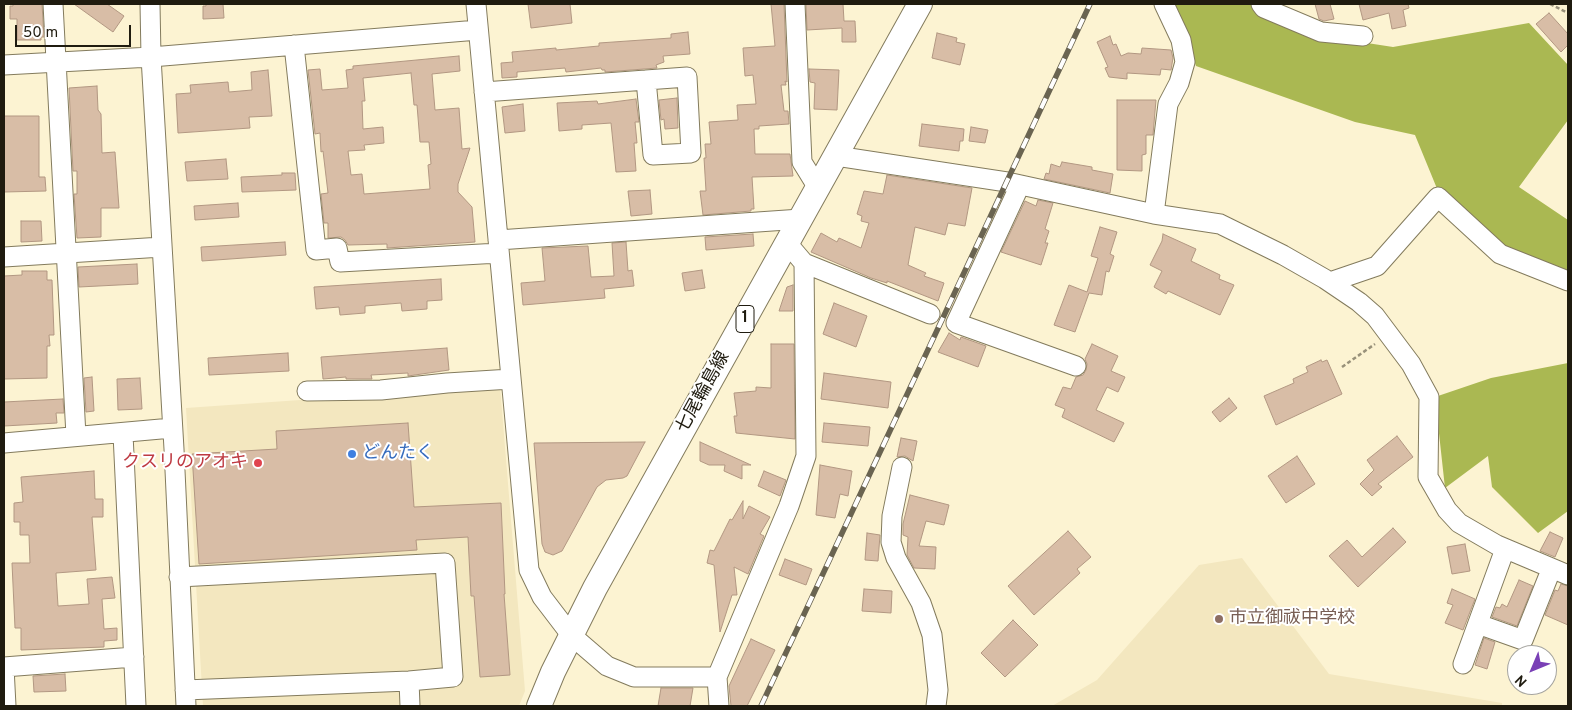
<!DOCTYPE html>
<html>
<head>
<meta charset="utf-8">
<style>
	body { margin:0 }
	#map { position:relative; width:1572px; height:710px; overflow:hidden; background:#fcf3d2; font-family:Overpass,sans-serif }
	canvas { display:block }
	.frame { position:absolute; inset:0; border:5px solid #1f1b0f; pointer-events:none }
	.north { position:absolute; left:1507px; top:645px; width:50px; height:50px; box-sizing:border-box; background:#fff; border:1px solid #a5a49f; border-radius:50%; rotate:225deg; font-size:14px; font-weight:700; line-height:20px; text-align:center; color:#1f1b0f }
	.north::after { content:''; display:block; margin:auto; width:18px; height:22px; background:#7a40b6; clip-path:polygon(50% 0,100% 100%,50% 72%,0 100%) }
	.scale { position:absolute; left:15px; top:25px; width:116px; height:22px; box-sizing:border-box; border:2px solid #1f1b0f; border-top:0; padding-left:6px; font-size:15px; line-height:18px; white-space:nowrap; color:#1f1b0f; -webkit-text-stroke:4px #fff; paint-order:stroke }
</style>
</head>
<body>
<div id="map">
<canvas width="1572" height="710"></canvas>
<div class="frame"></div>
<div class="north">N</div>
<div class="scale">50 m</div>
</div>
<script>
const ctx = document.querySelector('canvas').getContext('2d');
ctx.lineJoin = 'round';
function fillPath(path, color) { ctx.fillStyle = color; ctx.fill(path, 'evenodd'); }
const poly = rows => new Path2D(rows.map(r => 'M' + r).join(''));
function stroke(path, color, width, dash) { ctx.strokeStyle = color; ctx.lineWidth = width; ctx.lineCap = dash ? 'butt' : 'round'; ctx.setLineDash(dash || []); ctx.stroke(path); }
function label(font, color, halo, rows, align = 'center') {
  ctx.font = font + ' Overpass,"Noto Sans JP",sans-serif'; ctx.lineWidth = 4; ctx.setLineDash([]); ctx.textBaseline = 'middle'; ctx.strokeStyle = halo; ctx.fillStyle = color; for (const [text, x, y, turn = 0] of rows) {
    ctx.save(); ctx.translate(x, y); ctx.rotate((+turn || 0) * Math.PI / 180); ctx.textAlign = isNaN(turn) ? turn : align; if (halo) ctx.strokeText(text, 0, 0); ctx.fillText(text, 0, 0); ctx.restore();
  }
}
const built = poly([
	[500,386,525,691,519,706,203,706,186,408],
	[1242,558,1329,674,1502,703,1502,706,1052,706,1097,680,1199,565]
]);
const forest = poly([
	[1171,4,1255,4,1354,41,1393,47,1529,23,1568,65,1568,120,1519,187,1568,220,1568,275,1496,247,1438,191,1415,135,1355,122,1196,66,1177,13],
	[1568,363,1568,511,1538,533,1492,487,1488,456,1445,488,1435,397,1491,378]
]);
const building = poly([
	[13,4,42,4,44,37,41,37,41,40,17,40,17,19,10,19,10,6,13,6,13,4],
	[74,4,107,4,124,16,113,32,74,4],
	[206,4,223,4,224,18,203,19,203,6,206,6,206,4],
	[528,4,570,4,572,23,531,28,528,4],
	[771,4,784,4,787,82,785,81,786,85,781,85,784,111,788,111,789,124,759,126,759,129,754,129,755,154,790,154,793,176,752,177,754,209,751,209,751,211,703,215,700,191,706,191,704,158,706,158,705,144,711,144,709,122,738,120,737,105,756,104,753,75,745,76,743,48,775,46,771,4],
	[806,4,843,4,844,21,855,21,856,42,842,42,842,28,807,30,806,4],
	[1315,4,1330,4,1334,19,1324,21,1319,19,1315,4],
	[1359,4,1408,4,1409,8,1403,10,1406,26,1392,29,1389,13,1363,20,1359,4],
	[1549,13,1568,34,1568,45,1561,52,1536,24,1549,13],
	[688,32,690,54,663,56,664,62,656,65,657,68,605,72,605,70,602,70,601,68,566,72,565,68,517,72,517,77,502,78,501,63,513,62,512,52,556,48,556,50,599,46,599,43,671,38,671,34,688,32],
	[937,33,957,38,956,42,965,44,960,65,932,58,937,33],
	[1110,36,1113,45,1116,44,1121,56,1128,53,1141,54,1142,48,1171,50,1173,58,1171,70,1161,69,1160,75,1127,73,1127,79,1109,77,1105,68,1108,67,1097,42,1110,36],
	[459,56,460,71,432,74,435,110,459,108,462,149,470,148,458,184,458,192,472,207,475,242,387,248,387,244,348,245,345,240,341,237,328,238,328,223,324,223,321,194,328,193,323,151,321,152,320,133,315,134,308,70,320,69,322,90,348,88,346,70,353,69,353,66,459,56],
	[411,73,414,105,417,105,420,142,429,142,431,164,428,165,430,189,364,194,362,174,351,175,348,151,365,150,364,145,384,143,383,127,363,129,362,101,365,101,363,78,411,73],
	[809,69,839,70,837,110,814,109,815,83,810,82,809,69],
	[268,70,272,116,249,117,250,128,178,133,176,94,191,93,190,85,228,82,229,92,252,90,251,72,268,70],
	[97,86,98,110,101,114,102,153,115,152,119,208,101,208,101,237,77,238,74,194,77,194,77,171,73,171,69,88,97,86],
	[677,98,678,128,665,129,664,119,661,120,659,100,677,98],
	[636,99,639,122,635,122,637,143,634,143,636,171,616,172,611,123,582,125,582,129,559,131,557,103,597,101,598,104,636,99],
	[1117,100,1156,100,1153,135,1146,135,1146,154,1142,155,1142,171,1117,170,1117,100],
	[523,104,525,131,505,133,502,107,523,104],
	[4,116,39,116,39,177,45,177,46,191,4,192,4,116],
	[922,124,964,129,963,141,960,141,959,151,919,146,922,124],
	[971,127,988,130,985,143,969,141,971,127],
	[226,159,228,179,187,181,185,162,226,159],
	[1062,162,1092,167,1092,170,1113,174,1110,193,1044,179,1046,173,1049,174,1051,164,1060,167,1062,162],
	[282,173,295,173,296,190,242,192,241,177,282,175,282,173],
	[887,175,972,188,965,226,948,223,945,235,915,227,908,265,926,273,924,276,944,283,938,301,887,281,887,283,871,278,811,252,821,233,837,242,839,238,861,248,869,223,861,221,862,216,857,214,864,191,883,194,887,175],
	[650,190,652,214,631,216,628,191,650,190],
	[1038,200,1053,203,1045,229,1049,231,1045,243,1048,243,1041,265,1001,252,1025,201,1036,206,1038,200],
	[238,203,239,217,195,220,194,206,238,203],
	[21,221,41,221,42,241,21,242,21,221],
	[1100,227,1117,232,1110,254,1114,256,1109,272,1106,271,1102,295,1089,293,1075,332,1054,325,1069,285,1087,292,1098,258,1091,256,1100,227],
	[753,234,754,246,706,250,705,237,753,234],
	[1163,234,1196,249,1191,261,1220,275,1219,279,1234,285,1220,315,1168,291,1166,294,1154,287,1162,271,1150,265,1162,241,1163,234],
	[285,242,286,255,202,261,201,247,285,242],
	[626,242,628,271,632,270,634,286,604,289,605,298,523,305,521,283,545,281,542,248,588,246,591,277,614,276,612,243,626,242],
	[137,264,138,284,79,287,78,267,137,264],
	[702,270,705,288,685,291,682,273,702,270],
	[22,271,47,271,47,280,52,280,54,335,49,335,50,346,47,346,47,378,4,379,4,276,22,275,22,271],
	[441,279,442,300,427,301,427,309,402,311,401,303,365,306,365,313,340,315,339,307,316,309,314,287,441,279],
	[793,285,793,311,779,311,787,287,793,285],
	[834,303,867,316,856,347,823,334,834,303],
	[949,333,960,340,961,337,986,346,978,367,938,352,949,333],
	[771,344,794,344,795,439,736,433,734,416,737,416,734,393,756,391,756,387,771,388,771,344],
	[1092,344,1118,356,1111,371,1125,377,1118,392,1107,387,1096,410,1124,423,1114,442,1062,417,1065,409,1055,405,1063,387,1071,389,1076,377,1083,375,1086,370,1087,364,1085,359,1092,344],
	[447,348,449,370,408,376,408,373,371,375,372,379,346,379,346,377,323,379,321,357,447,348],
	[288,353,289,371,209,375,208,358,288,353],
	[1321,360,1322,362,1327,360,1342,394,1276,425,1264,396,1294,383,1293,379,1308,372,1306,367,1321,360],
	[824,373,891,382,888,408,821,399,824,373],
	[92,377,94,411,86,412,84,378,92,377],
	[140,378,142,409,118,410,117,379,140,378],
	[1229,398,1237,408,1220,422,1212,412,1229,398],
	[63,399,64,413,56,413,57,423,4,426,4,402,63,399],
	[408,423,414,507,501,503,505,594,504,594,510,675,480,677,474,596,471,596,468,537,416,540,417,550,199,564,192,454,277,449,276,431,408,423],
	[824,423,870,427,868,446,822,442,824,423],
	[1397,436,1413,457,1378,484,1382,487,1372,496,1360,484,1374,470,1367,460,1397,436],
	[901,438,917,441,913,461,905,456,897,457,901,438],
	[645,442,627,476,623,478,606,480,597,487,562,551,553,555,545,552,542,544,534,443,645,442],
	[700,442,751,465,742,465,742,479,724,471,725,465,709,465,700,461,700,442],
	[1297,456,1315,484,1286,503,1268,476,1297,456],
	[820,465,852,471,848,496,840,494,835,518,816,515,820,465],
	[94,471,95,499,103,499,103,517,92,517,96,570,56,573,58,606,89,604,87,579,112,577,115,598,102,599,104,629,117,628,117,640,104,641,104,647,21,650,21,628,15,628,12,563,30,563,29,535,20,535,20,522,14,522,14,503,23,502,21,477,94,471],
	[764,471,786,480,780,496,758,486,764,471],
	[910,495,949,505,944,525,926,521,919,546,936,547,935,569,914,568,907,555,908,537,903,535,903,524,910,495],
	[743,501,743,519,749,506,770,517,760,534,764,536,748,574,734,567,737,595,732,595,720,632,714,565,707,563,710,550,714,551,730,519,732,520,743,501],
	[1393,528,1406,542,1358,587,1329,556,1347,540,1362,557,1393,528],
	[1068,531,1091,557,1077,569,1080,573,1034,615,1008,586,1068,531],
	[1550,532,1563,538,1555,557,1540,551,1550,532],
	[867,533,880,535,878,561,865,560,867,533],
	[1465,544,1470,571,1452,574,1447,547,1465,544],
	[785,559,812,569,806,585,779,575,785,559],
	[1519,580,1533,586,1517,626,1492,617,1496,607,1500,608,1502,604,1507,607,1519,580],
	[1561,584,1568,586,1568,625,1545,615,1555,590,1558,591,1561,584],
	[864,589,892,591,891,613,862,611,864,589],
	[1452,589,1475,599,1463,630,1445,623,1453,605,1447,603,1452,589],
	[1013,620,1038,645,1005,677,981,653,1013,620],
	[1484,638,1495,642,1487,669,1475,665,1484,638],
	[751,639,775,650,747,706,731,706,729,686,751,639],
	[65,674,66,691,34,692,33,676,65,674],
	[661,688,693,688,690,706,658,706,661,688]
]);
const path = poly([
	[1550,4,1568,13],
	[1342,367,1375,344]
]);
const minor = poly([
	[53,4,76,436],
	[150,4,151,57,174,449,186,706],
	[476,4,529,570,542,597,571,635,607,666,634,677,717,677],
	[795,4,802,162,818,188],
	[1261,4,1264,8,1321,32,1363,36],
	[294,45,316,250,337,248,340,262,499,253],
	[4,65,151,57,478,30],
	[484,92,646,80,687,77,691,153,653,155,646,80],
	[836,156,1007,182,1154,214,1220,224,1283,255,1325,279,1359,302,1375,316,1411,364,1429,397,1428,477,1447,510,1459,523,1497,545,1568,575],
	[1020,185,956,323,1076,366],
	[1154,214,1168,104,1179,83,1185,62,1181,40,1164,4],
	[498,240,801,219],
	[4,257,162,247],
	[804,263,930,314],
	[1330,282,1377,266,1438,197,1500,254,1568,281],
	[307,391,381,390,447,383,511,379],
	[123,434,136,706],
	[4,443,172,428],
	[902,467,892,516,891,542,896,558,921,603,932,635,938,690,936,706],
	[179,577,445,563,453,677,409,681,185,690],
	[1478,624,1523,640,1551,570],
	[1463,664,1505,549],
	[409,681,410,706],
	[6,706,4,667,134,657],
	[719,706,717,677,789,506,806,456,804,263,787,243]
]);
const major = poly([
	[539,706,553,672,595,588,920,4]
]);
const rail = poly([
	[761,706,1090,4]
]);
const markers = [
	[352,454,5,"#3f7fe0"],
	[258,463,5,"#e0444e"],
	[1219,619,5,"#8d6e63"]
];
const shields = [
	[745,319,18]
];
const shieldNames = [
	["1",745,319]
];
const streetNames = [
	["七尾輪島線",704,393,-61]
];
const shopNames = [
	["どんたく",362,454]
];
const healthNames = [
	["クスリのアオキ",248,463]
];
const educationNames = [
	["市立御祓中学校",1229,619]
];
fillPath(built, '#f3e7bf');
fillPath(forest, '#aab852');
fillPath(building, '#d8bda6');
stroke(building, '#b29782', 1);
stroke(minor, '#837b5d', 21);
stroke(major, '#837b5d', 26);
stroke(path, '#98917a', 2.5, [4, 2.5]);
stroke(minor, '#fff', 19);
stroke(major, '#fff', 24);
stroke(rail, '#6a6451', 5.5);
stroke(rail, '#fff', 4, [11]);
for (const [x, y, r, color] of markers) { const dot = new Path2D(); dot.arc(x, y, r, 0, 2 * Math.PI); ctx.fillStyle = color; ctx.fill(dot); stroke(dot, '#fff', 2); }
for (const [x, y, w] of shields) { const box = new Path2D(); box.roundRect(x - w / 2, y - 13.5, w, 27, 4); ctx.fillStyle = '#fff'; ctx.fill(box); stroke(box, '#1f1b0f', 1); }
label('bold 16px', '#1f1b0f', null, shieldNames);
label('18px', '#1f1b0f', '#fff', streetNames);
label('18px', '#366cbe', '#fff', shopNames, 'left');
label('18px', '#be3a42', '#fff', healthNames, 'right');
label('18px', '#785e54', '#fff', educationNames, 'left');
</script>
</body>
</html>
